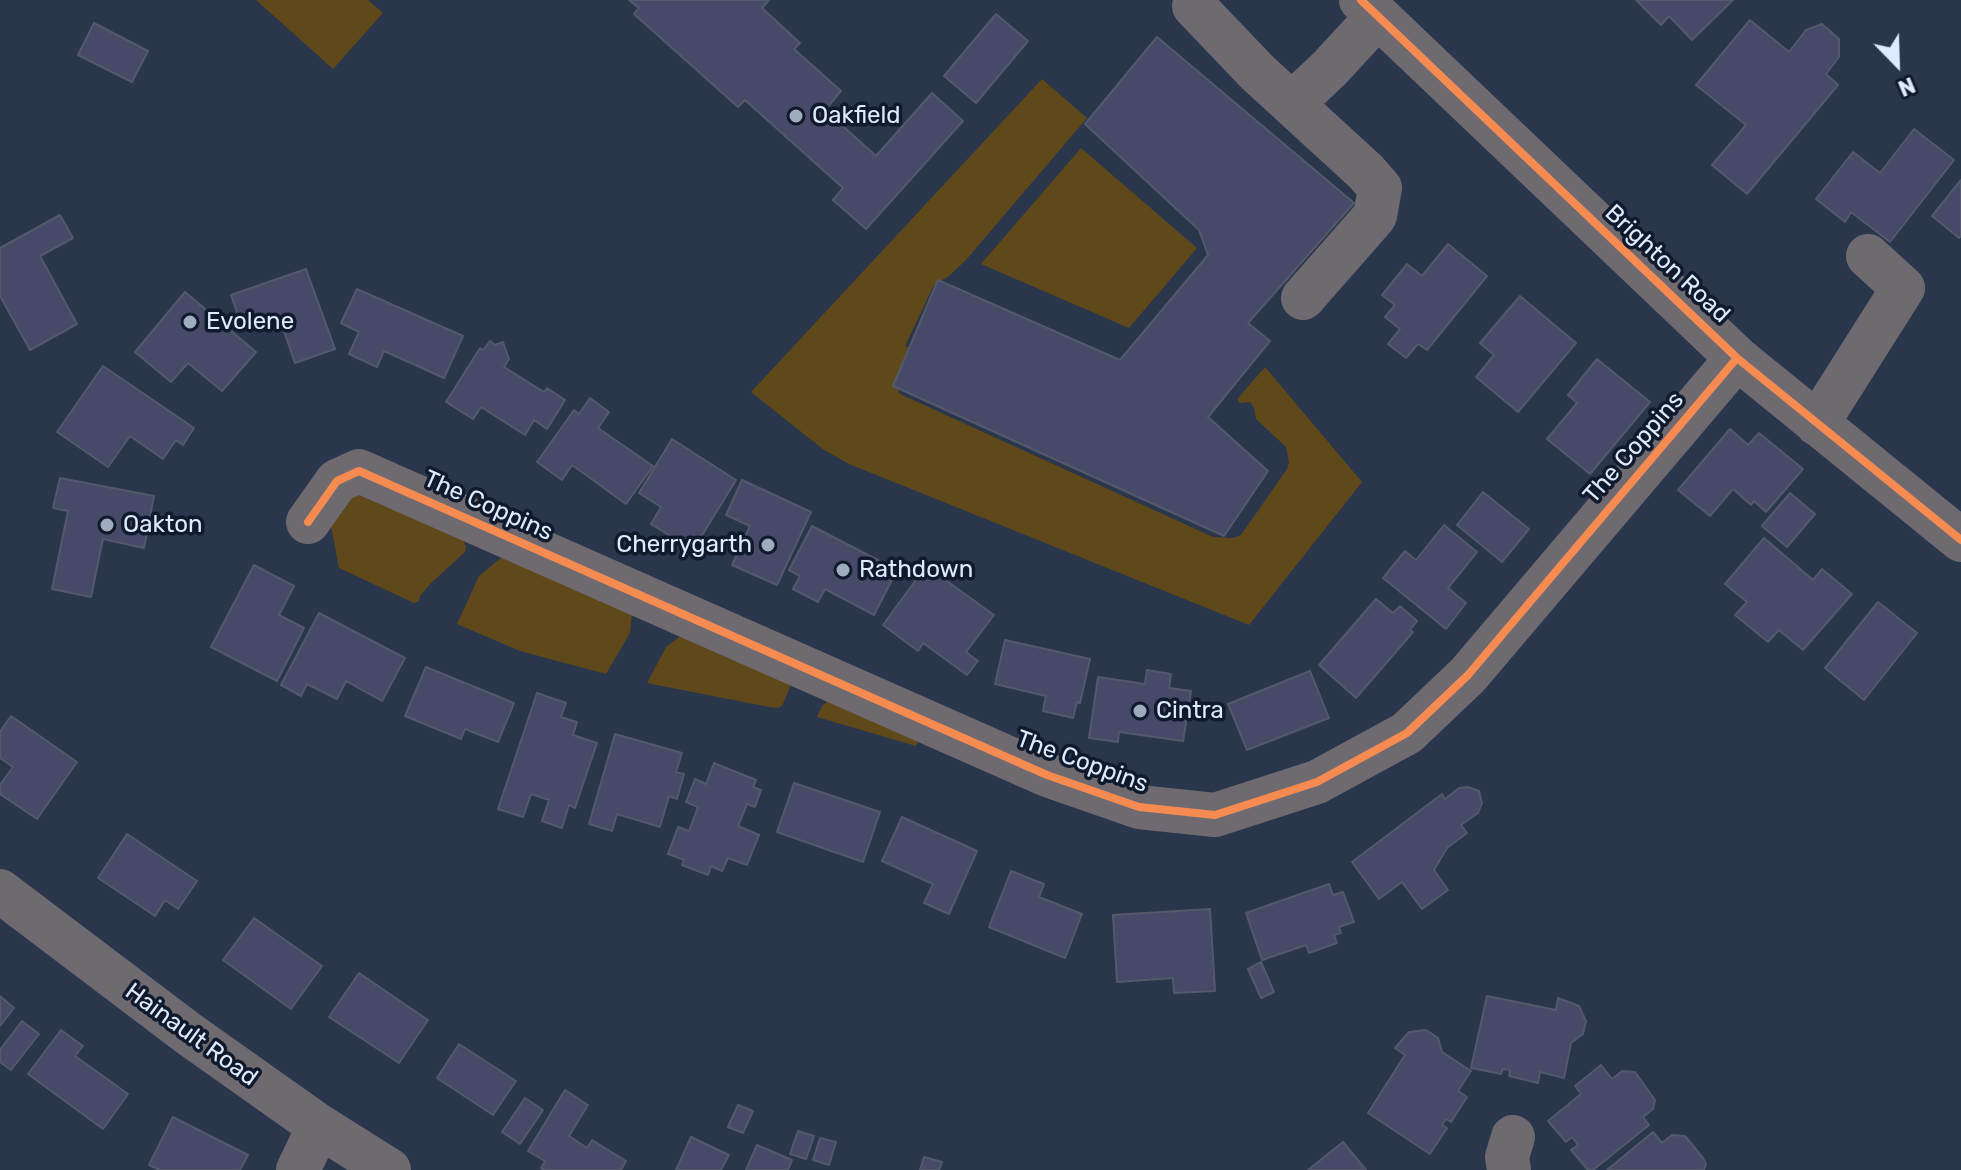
<!DOCTYPE html>
<html>
<head>
<meta charset="utf-8">
<style>
	body { margin:0 }
	#map { position:relative; width:1961px; height:1170px; overflow:hidden; background:#29364b; font-family:Rubik,sans-serif }
	canvas { display:block }
	.north { position:absolute; left:1857px; top:24px; width:80px; height:80px; -webkit-text-stroke:6px #101a2c; paint-order:stroke; rotate:157deg; font-size:22px; font-weight:700; line-height:32px; text-align:center; color:#deeafe }
	.north::after { content:''; display:block; margin:auto; width:28px; height:36px; background:#deeafe; clip-path:polygon(50% 0,100% 100%,50% 72%,0 100%) }
</style>
</head>
<body>
<div id="map">
<canvas width="1961" height="1170"></canvas>
<div class="north">N</div>
</div>
<script>
const ctx = document.querySelector('canvas').getContext('2d');
ctx.lineJoin = 'round';
function fillPath(path, color) { ctx.fillStyle = color; ctx.fill(path, 'evenodd'); }
const poly = rows => new Path2D(rows.map(r => 'M' + r).join(''));
function stroke(path, color, width, dash) { ctx.strokeStyle = color; ctx.lineWidth = width; ctx.lineCap = dash ? 'butt' : 'round'; ctx.setLineDash(dash || []); ctx.stroke(path); }
function label(font, color, halo, rows, align = 'center') {
  ctx.font = font + ' Rubik,sans-serif'; ctx.lineWidth = 7; ctx.setLineDash([]); ctx.textBaseline = 'middle'; ctx.strokeStyle = halo; ctx.fillStyle = color; for (const [text, x, y, turn = 0] of rows) {
    ctx.save(); ctx.translate(x, y); ctx.rotate((+turn || 0) * Math.PI / 180); ctx.textAlign = isNaN(turn) ? turn : align; if (halo) ctx.strokeText(text, 0, 0); ctx.fillText(text, 0, 0); ctx.restore();
  }
}
const green = poly([
	[256,0,368,0,383,13,333,69],
	[1042,79,1087,118,966,260,949,276,934,285,905,346,911,349,896,383,900,394,1213,537,1233,538,1241,535,1287,469,1289,462,1286,447,1256,419,1254,408,1250,402,1240,403,1237,399,1265,367,1362,482,1249,625,849,464,824,450,751,392],
	[1081,148,1197,248,1129,328,981,264],
	[350,491,461,534,466,547,465,552,430,584,420,596,419,601,414,603,339,568,330,521],
	[502,557,632,614,630,633,606,674,520,651,457,624,479,576],
	[682,635,789,682,790,687,783,704,779,708,769,707,647,683,666,647],
	[829,700,918,741,916,746,817,717,822,706]
]);
const building = poly([
	[629,0,769,0,762,8,800,43,794,49,841,91,825,110,876,156,932,93,963,121,866,229,833,200,843,188,745,100,738,107,634,14,639,8,629,0],
	[1636,0,1733,0,1692,40,1669,16,1661,25,1636,0],
	[996,14,1028,41,976,103,944,76,996,14],
	[1750,20,1789,52,1806,30,1822,24,1839,39,1839,57,1826,74,1838,85,1747,194,1712,165,1746,125,1696,85,1750,20],
	[94,23,148,51,132,82,78,55,94,23],
	[1157,37,1354,203,1248,323,1270,341,1208,417,1268,471,1224,536,893,386,938,280,1120,360,1208,255,1199,230,1085,124,1157,37],
	[1914,129,1954,160,1890,242,1851,212,1845,222,1816,199,1853,152,1880,173,1914,129],
	[1961,180,1961,236,1959,238,1932,216,1961,180],
	[60,215,73,238,40,256,77,324,30,350,0,296,0,248,60,215],
	[1448,244,1487,276,1427,350,1418,344,1406,358,1388,344,1400,329,1385,317,1395,305,1382,295,1407,264,1422,276,1448,244],
	[306,269,335,349,295,363,279,317,243,330,231,295,306,269],
	[357,289,463,336,444,378,384,351,377,367,349,354,359,332,341,323,357,289],
	[185,292,256,352,222,391,188,363,171,382,135,352,185,292],
	[1520,296,1576,343,1518,412,1476,377,1494,355,1480,343,1520,296],
	[490,341,495,345,503,342,509,359,504,367,544,392,547,388,565,400,547,429,534,420,525,435,481,407,473,419,446,402,480,348,483,350,490,341],
	[1597,359,1650,402,1590,474,1547,439,1577,403,1568,395,1597,359],
	[103,366,194,428,183,445,176,440,163,459,130,436,108,467,57,432,103,366],
	[590,398,609,412,598,428,653,466,626,504,572,465,562,480,537,462,574,410,579,414,590,398],
	[1730,429,1748,445,1759,433,1803,469,1766,512,1754,501,1751,505,1733,489,1710,516,1678,490,1730,429],
	[672,439,736,480,693,550,651,524,661,507,639,493,672,439],
	[60,478,154,496,144,548,103,539,91,597,52,589,68,511,53,508,60,478],
	[742,480,811,512,777,585,732,565,750,526,726,515,742,480],
	[1483,492,1529,529,1502,562,1457,525,1483,492],
	[1790,493,1815,514,1787,547,1762,526,1790,493],
	[1444,525,1477,552,1448,588,1466,603,1446,629,1383,578,1405,551,1416,560,1444,525],
	[812,526,897,570,874,615,825,589,818,602,793,589,800,576,789,570,812,526],
	[1764,538,1813,580,1822,569,1852,594,1803,650,1779,630,1768,642,1735,615,1747,602,1725,584,1764,538],
	[254,565,294,586,279,615,304,628,277,681,211,647,254,565],
	[926,566,994,615,966,652,978,661,967,675,923,643,918,651,883,625,926,566],
	[1376,599,1393,613,1400,606,1417,621,1410,630,1413,632,1356,698,1319,665,1376,599],
	[1878,602,1917,633,1864,700,1825,668,1878,602],
	[319,613,405,658,382,701,346,681,337,699,307,684,301,696,281,685,319,613],
	[1005,640,1090,659,1080,703,1077,702,1073,718,1043,711,1046,696,995,684,1005,640],
	[426,667,514,703,498,742,465,729,461,739,405,716,426,667],
	[1147,670,1171,674,1169,688,1191,691,1183,741,1119,732,1118,742,1089,738,1098,677,1145,684,1147,670],
	[1310,671,1329,718,1247,750,1228,704,1310,671],
	[537,693,566,703,561,717,577,722,573,735,597,743,575,808,569,805,562,828,542,821,549,800,531,794,523,817,498,809,537,693],
	[11,716,77,762,37,819,0,794,0,785,13,767,0,758,0,732,11,716],
	[615,734,682,753,676,772,684,774,677,799,669,796,660,827,617,814,612,831,589,824,615,734],
	[714,763,756,780,753,787,761,790,755,807,747,804,738,826,759,835,747,865,728,858,722,871,711,866,708,875,682,865,684,860,668,854,678,827,689,831,698,807,686,802,695,779,706,784,714,763],
	[794,783,880,812,863,862,777,832,794,783],
	[1468,787,1479,791,1482,803,1478,813,1461,825,1467,833,1447,848,1434,870,1448,890,1422,909,1402,882,1379,899,1352,862,1442,794,1445,799,1459,788,1468,787],
	[902,817,977,851,949,914,924,903,933,884,882,861,902,817],
	[127,834,197,881,178,909,165,900,155,916,98,878,127,834],
	[1011,871,1044,884,1039,897,1082,914,1065,958,989,927,1011,871],
	[1329,884,1333,895,1343,892,1354,922,1339,927,1341,933,1334,935,1337,943,1309,953,1306,945,1262,960,1246,913,1329,884],
	[1210,909,1215,991,1174,993,1173,978,1117,982,1113,915,1210,909],
	[254,918,322,966,291,1009,223,960,254,918],
	[1261,962,1274,992,1261,998,1248,969,1261,962],
	[359,973,428,1020,399,1063,329,1017,359,973],
	[0,996,14,1008,0,1026,0,996],
	[1487,996,1556,1010,1558,998,1579,1006,1586,1021,1583,1034,1571,1043,1564,1078,1540,1072,1538,1083,1509,1076,1510,1070,1503,1069,1501,1074,1471,1068,1487,996],
	[22,1021,39,1034,11,1070,0,1062,0,1050,22,1021],
	[61,1030,83,1046,75,1056,128,1094,103,1129,28,1074,61,1030],
	[1426,1030,1438,1038,1442,1052,1471,1071,1458,1091,1467,1097,1451,1122,1446,1119,1442,1125,1447,1128,1430,1154,1368,1113,1405,1055,1395,1048,1409,1032,1426,1030],
	[459,1044,516,1081,493,1115,437,1078,459,1044],
	[1601,1065,1612,1079,1622,1071,1635,1072,1655,1100,1653,1109,1643,1117,1649,1125,1593,1170,1588,1170,1571,1150,1578,1145,1572,1137,1566,1142,1548,1121,1581,1094,1575,1086,1601,1065],
	[565,1090,588,1105,569,1136,587,1148,592,1140,626,1161,621,1170,545,1170,541,1168,545,1161,528,1151,565,1090],
	[525,1098,543,1110,520,1144,502,1132,525,1098],
	[738,1105,753,1111,743,1133,728,1127,738,1105],
	[173,1117,248,1155,240,1170,160,1170,149,1165,173,1117],
	[798,1131,814,1136,806,1159,790,1154,798,1131],
	[1653,1132,1662,1143,1672,1135,1685,1136,1703,1158,1706,1164,1704,1170,1607,1170,1653,1132],
	[691,1137,729,1155,721,1170,676,1170,691,1137],
	[820,1138,836,1142,829,1165,813,1160,820,1138],
	[1343,1142,1366,1170,1308,1170,1343,1142],
	[757,1145,792,1160,788,1170,746,1170,757,1145],
	[924,1157,942,1162,939,1170,920,1170,924,1157]
]);
const minor = poly([
	[1361,0,1737,358,1961,540],
	[1194,6,1257,72,1366,172,1380,188,1375,216,1303,298],
	[1292,104,1330,68,1377,17],
	[1817,424,1903,288,1868,256],
	[308,522,337,481,359,471,1047,775,1139,807,1215,815,1317,782,1407,733,1468,675,1737,358],
	[0,891,189,1034,319,1126,389,1170],
	[298,1170,319,1126],
	[1509,1170,1507,1157,1513,1137]
]);
const cycleway = poly([
	[1361,0,1737,358,1961,540],
	[308,522,337,481,359,471,1047,775,1139,807,1215,815,1317,782,1407,733,1468,675,1737,358]
]);
const markers = [
	[796,116,8,"#9fabbf"],
	[190,322,8,"#9fabbf"],
	[107,525,8,"#9fabbf"],
	[768,545,8,"#9fabbf"],
	[843,570,8,"#9fabbf"],
	[1140,711,8,"#9fabbf"]
];
const poiNames = [
	["Oakfield",812,116],
	["Evolene",206,322],
	["Oakton",123,525],
	["Cherrygarth",752,545,"right"],
	["Rathdown",859,570],
	["Cintra",1156,711]
];
const streetNames = [
	["Brighton Road",1667,264,43],
	["The Coppins",1634,448,-49],
	["The Coppins",488,506,24],
	["The Coppins",1082,762,20],
	["Hainault Road",191,1035,36]
];
fillPath(green, '#5f491b');
fillPath(building, '#464968');
stroke(building, '#53596b', 2);
stroke(minor, '#6e6a70', 44);
stroke(cycleway, '#f68b52', 8);
for (const [x, y, r, color] of markers) { const dot = new Path2D(); dot.arc(x, y, r, 0, 2 * Math.PI); ctx.fillStyle = color; ctx.fill(dot); stroke(dot, '#101a2c', 3); }
label('24px', '#deeafe', '#101a2c', poiNames, 'left');
label('24px', '#deeafe', '#101a2c', streetNames);
</script>
</body>
</html>
